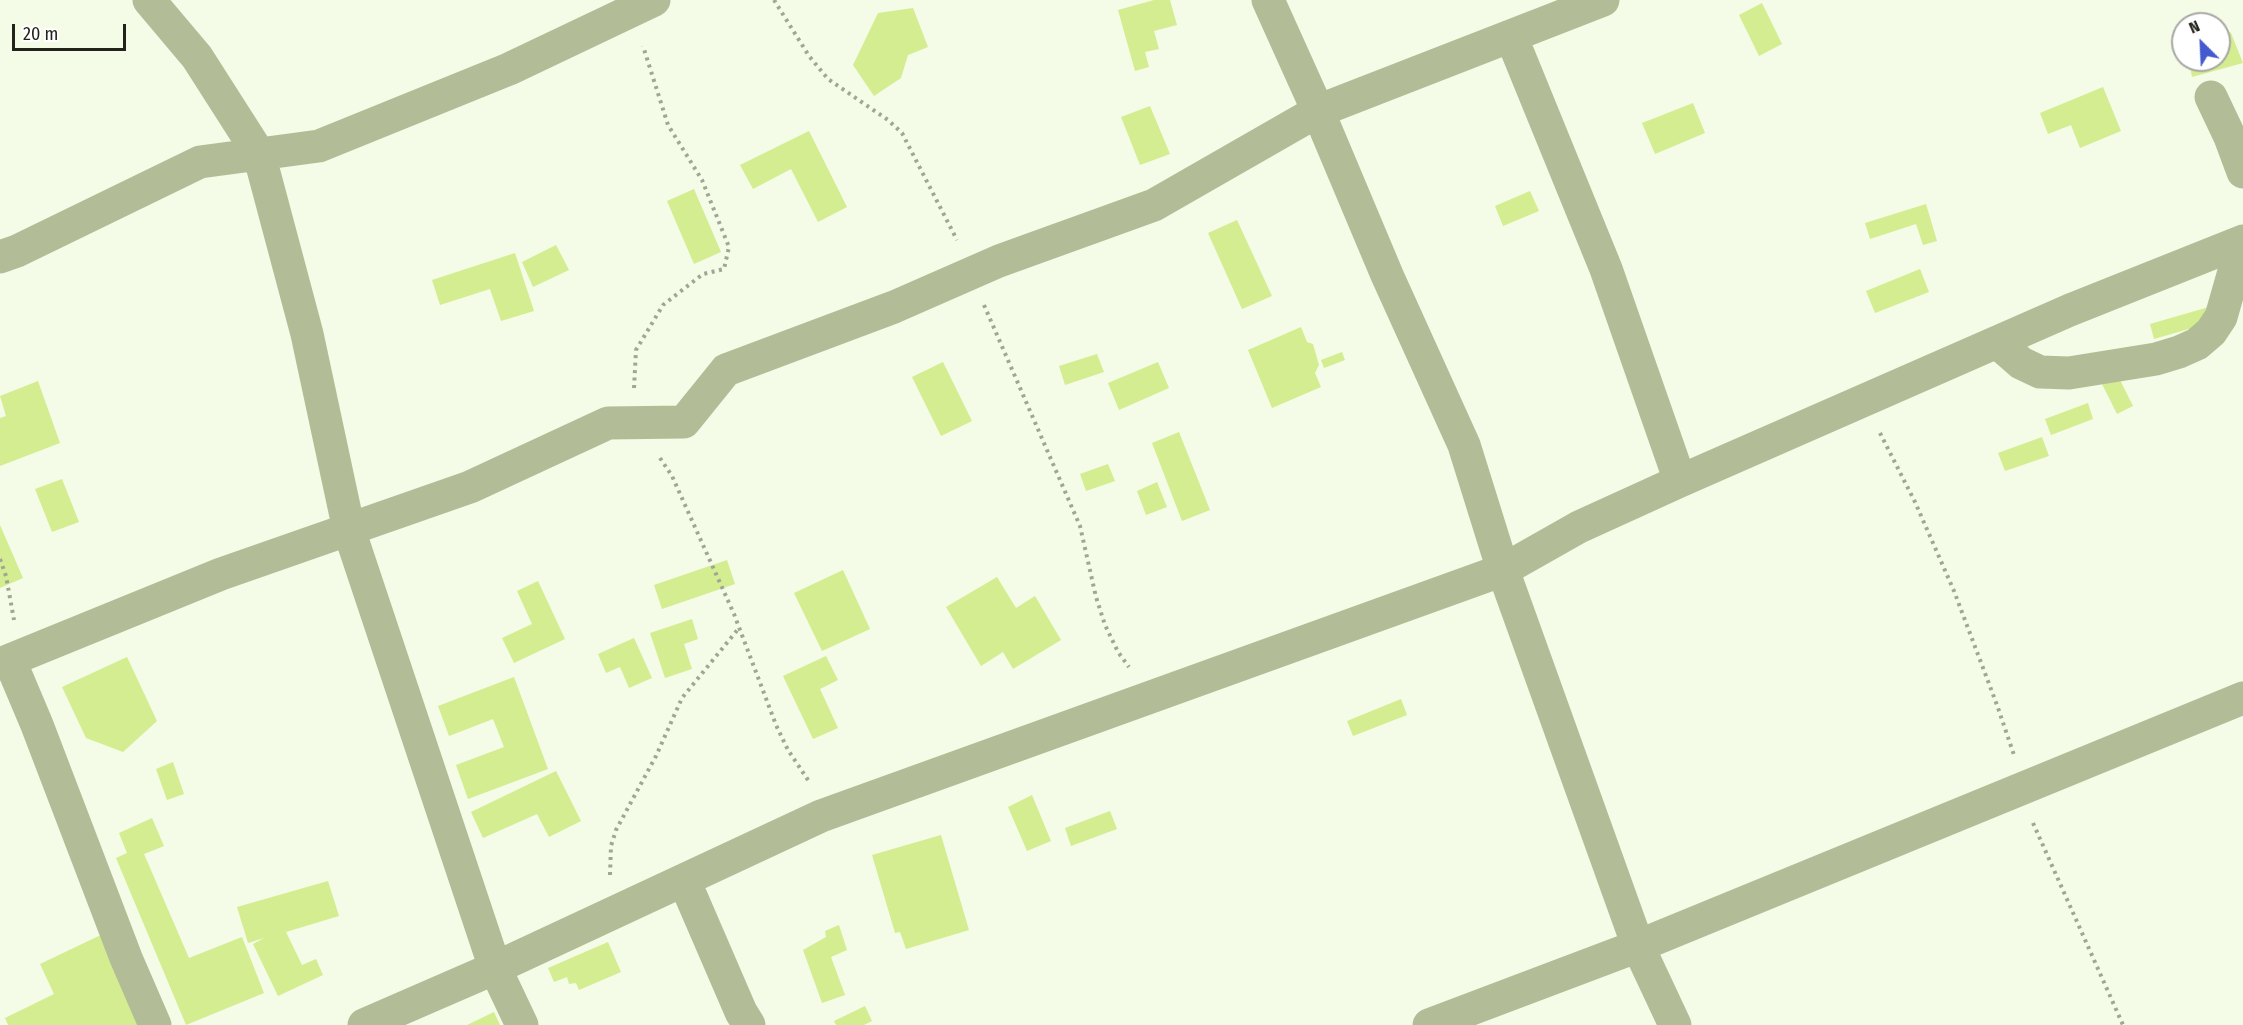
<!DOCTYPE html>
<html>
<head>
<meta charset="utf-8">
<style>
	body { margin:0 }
	#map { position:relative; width:2243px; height:1025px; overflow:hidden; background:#f4fbe6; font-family:"Fira Sans Condensed",sans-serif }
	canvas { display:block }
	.north { position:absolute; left:2171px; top:12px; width:60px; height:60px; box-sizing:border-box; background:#fff; border:2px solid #a7a7a4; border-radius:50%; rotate:336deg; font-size:16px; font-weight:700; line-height:24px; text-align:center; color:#22241c }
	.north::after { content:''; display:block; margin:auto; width:21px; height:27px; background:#455ace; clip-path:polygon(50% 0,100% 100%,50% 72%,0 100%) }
	.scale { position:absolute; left:12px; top:24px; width:114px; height:27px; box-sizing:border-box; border:3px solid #22241c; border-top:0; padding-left:8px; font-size:18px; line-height:21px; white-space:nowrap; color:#22241c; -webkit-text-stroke:4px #fff; paint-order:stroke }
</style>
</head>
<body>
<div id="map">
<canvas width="2243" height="1025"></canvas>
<div class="north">N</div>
<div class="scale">20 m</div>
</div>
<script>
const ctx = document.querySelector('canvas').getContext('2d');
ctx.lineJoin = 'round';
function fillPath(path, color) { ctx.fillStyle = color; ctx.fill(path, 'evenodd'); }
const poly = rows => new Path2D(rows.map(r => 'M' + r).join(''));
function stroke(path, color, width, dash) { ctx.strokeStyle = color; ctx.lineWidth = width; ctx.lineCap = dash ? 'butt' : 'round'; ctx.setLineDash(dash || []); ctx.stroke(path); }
const building = poly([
	[1154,0,1170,0,1177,25,1154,31,1159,49,1145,52,1149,67,1135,71,1118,10],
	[1762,3,1782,44,1759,56,1739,15],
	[913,8,928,47,908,55,901,78,874,96,853,65,878,13],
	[2202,13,2218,24,2187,24,2188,18],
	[2219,25,2231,33,2243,63,2192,77,2189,60,2219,60],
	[2103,87,2121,131,2080,148,2071,125,2048,134,2040,113],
	[1693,103,1705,133,1655,154,1642,123],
	[1150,106,1170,154,1140,165,1121,117],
	[809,131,847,207,818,222,791,169,753,189,740,165],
	[694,189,721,252,694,264,667,201],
	[1530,191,1539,211,1503,226,1495,206],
	[1926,204,1937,241,1923,245,1916,224,1870,239,1865,223],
	[1237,220,1272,296,1242,309,1208,233],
	[556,245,569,270,533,287,522,262],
	[515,253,534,311,501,321,490,289,440,305,432,280],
	[1920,269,1929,292,1875,313,1866,291],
	[2209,307,2213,322,2154,339,2150,324],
	[1301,327,1307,342,1313,344,1319,365,1315,373,1321,387,1272,408,1248,350],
	[1342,352,1345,360,1324,368,1321,360],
	[1097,354,1104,372,1065,385,1059,366],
	[943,362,972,421,941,436,912,377],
	[1158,362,1169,388,1119,410,1108,383],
	[2117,374,2133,406,2117,414,2101,382],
	[38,381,60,443,0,466,0,418,6,416,0,396],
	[2088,403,2093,419,2051,435,2045,419],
	[1179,432,1210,510,1182,521,1152,443],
	[2042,437,2049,456,2005,471,1998,453],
	[1108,464,1115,481,1086,491,1080,474],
	[62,479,79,522,52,532,35,489],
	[1157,482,1167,507,1146,515,1137,491],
	[0,525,23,578,0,588],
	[727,560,735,584,662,609,654,585],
	[843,570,870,629,822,651,794,593],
	[997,577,1016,608,1035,596,1061,640,1013,669,1003,652,981,666,946,607],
	[538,581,565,639,514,663,502,638,532,624,517,591],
	[692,619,698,639,684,644,692,669,665,678,650,633],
	[634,638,652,678,629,688,620,667,606,673,598,654],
	[826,656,838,680,820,689,838,728,813,739,783,676],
	[127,657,157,721,123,752,86,738,62,687],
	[514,677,548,769,468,799,456,765,504,747,493,719,449,736,438,706],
	[1401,699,1407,715,1353,736,1347,721],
	[173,762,184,794,167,800,156,769],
	[556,771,581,821,549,837,537,814,483,838,471,812],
	[1032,795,1051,841,1027,851,1008,807],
	[1110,811,1117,829,1071,846,1065,828],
	[152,818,164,846,144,854,189,958,242,937,264,993,186,1025,116,858,127,853,119,833],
	[941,835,969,930,906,949,900,932,895,933,872,855],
	[328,881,339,916,286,932,302,965,316,959,323,975,278,996,253,944,264,938,248,943,237,907],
	[839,925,847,950,831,957,845,995,822,1003,803,950,826,937,825,931],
	[103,934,147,1025,8,1025,5,1018,54,994,40,964],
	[608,942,621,972,579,990,576,983,569,984,567,977,554,982,548,968],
	[865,1006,872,1021,864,1025,836,1025,834,1021],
	[494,1012,500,1025,467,1025]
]);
const path = poly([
	[774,0,809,56,828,79,888,120,902,133,957,240],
	[984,305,1080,526,1096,597,1105,625,1118,652,1129,667],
	[634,388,636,350,663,305,703,274,724,269,729,247,702,180,668,125,643,46],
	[1880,433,1915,502,1954,591,1997,705,2014,755],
	[660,458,672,476,734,614,776,725,788,750,810,783],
	[0,559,6,576,14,620],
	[2033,823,2123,1025],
	[610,875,611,846,616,830,656,756,682,698,739,628]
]);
const minor = poly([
	[149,0,197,57,259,154,307,334,349,530,495,968,522,1025],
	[1268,0,1318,111,1387,275,1464,445,1503,570,1638,946,1675,1025],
	[1511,36,1606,269,1680,481],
	[2211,97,2230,137,2243,172],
	[0,257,17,251,200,162,319,146,509,69,654,0],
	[1997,342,2021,363,2040,372,2069,373,2156,359,2179,352,2197,344,2211,332,2221,317,2237,261,2238,243],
	[10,661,37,725,126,958,155,1025],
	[0,664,221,574,470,487,608,423,684,422,726,370,894,307,999,261,1154,205,1318,111,1603,0],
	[684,880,741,1012,749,1025],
	[364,1025,495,968,821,816,1503,570,1579,527,1680,481,2070,310,2243,241],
	[1429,1025,1638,946,2243,698]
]);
fillPath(building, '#d4ed90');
stroke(path, '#a0a595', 4, [3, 4.5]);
stroke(minor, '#b2bd97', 33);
</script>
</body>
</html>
